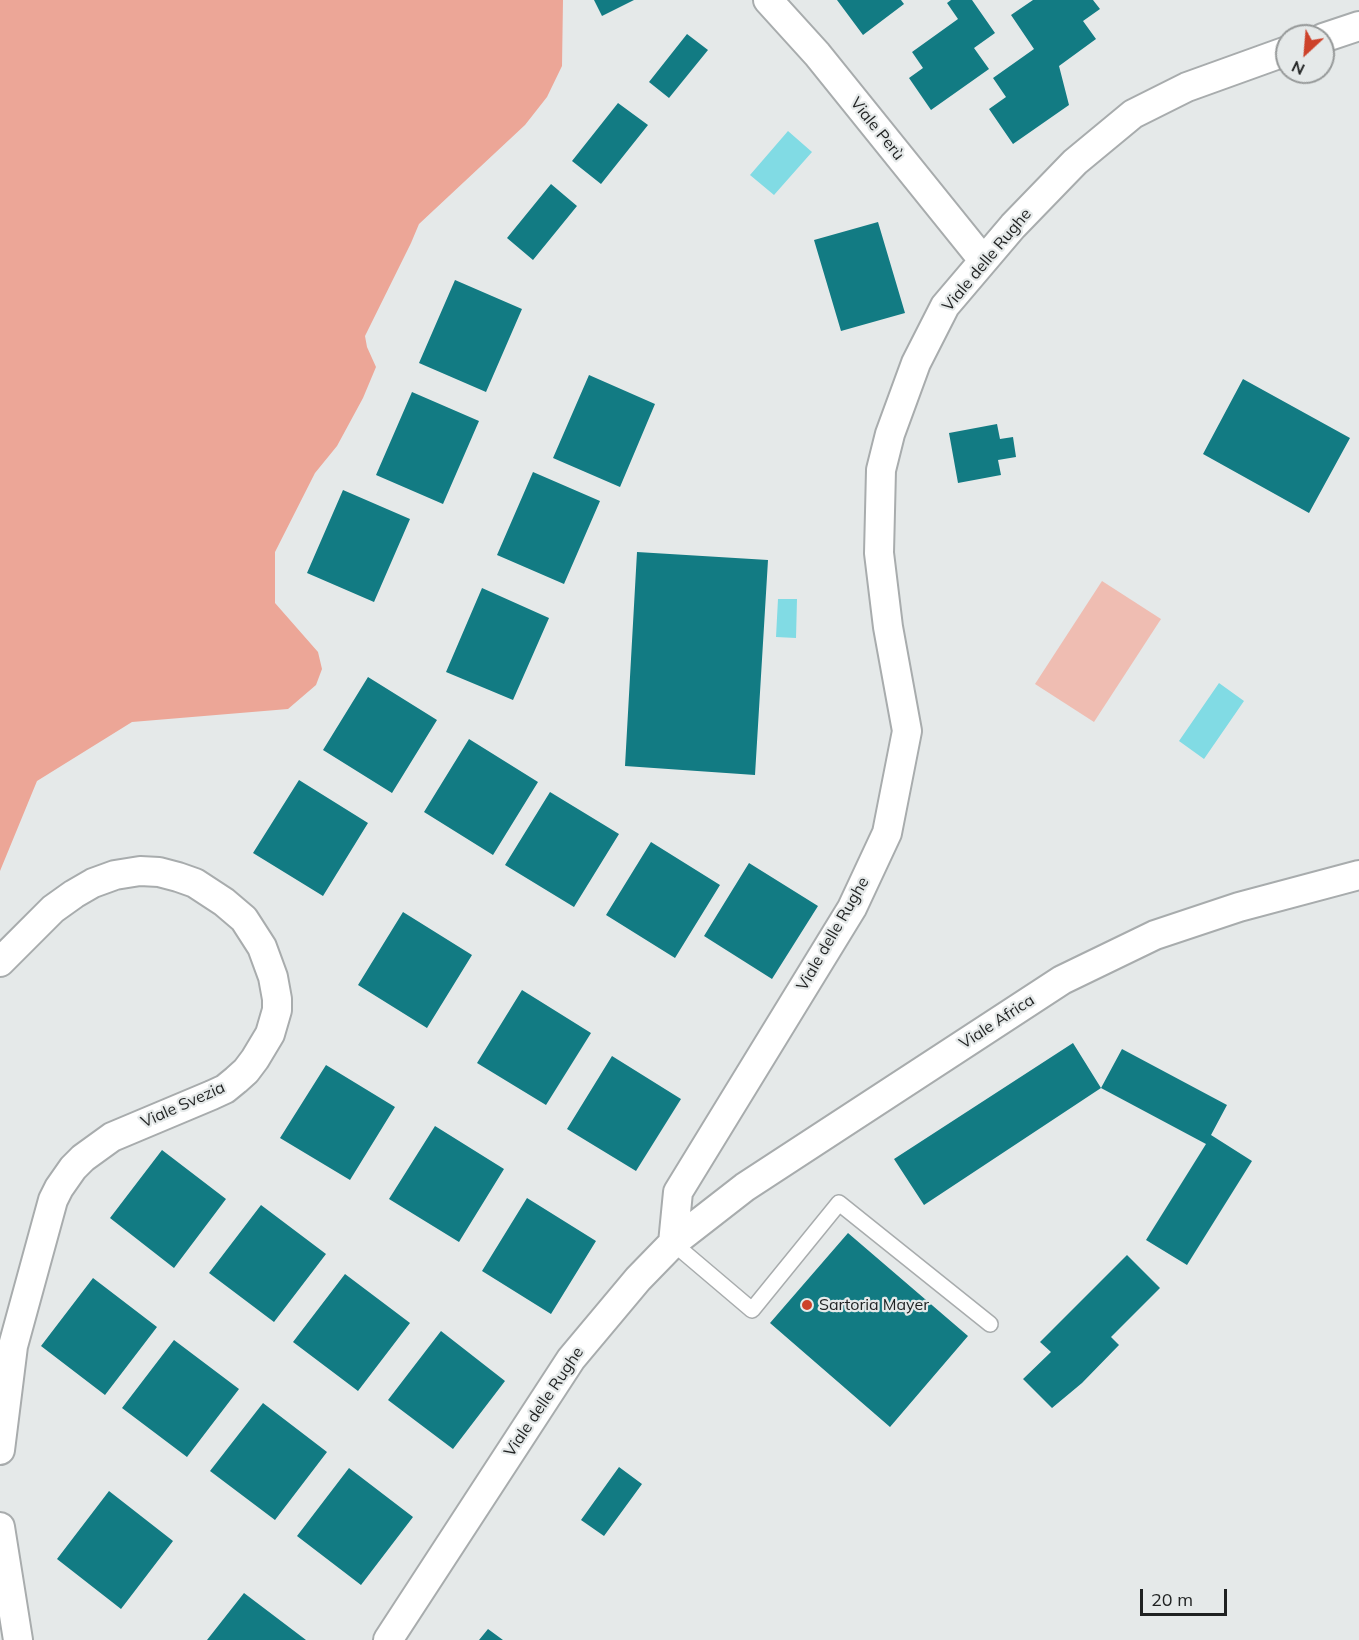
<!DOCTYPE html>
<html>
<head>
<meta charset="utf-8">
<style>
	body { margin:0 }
	#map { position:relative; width:1359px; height:1640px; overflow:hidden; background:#e5e9e9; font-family:Mulish,sans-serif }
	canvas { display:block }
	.north { position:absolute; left:1275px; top:24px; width:60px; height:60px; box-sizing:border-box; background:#e5e9e9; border:2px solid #969999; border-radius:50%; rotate:206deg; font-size:16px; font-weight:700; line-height:24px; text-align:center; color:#1f2121 }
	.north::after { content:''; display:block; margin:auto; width:21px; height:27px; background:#cd422a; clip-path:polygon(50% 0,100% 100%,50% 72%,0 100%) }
	.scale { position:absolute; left:1140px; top:1589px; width:87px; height:27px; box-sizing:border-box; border:3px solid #1f2121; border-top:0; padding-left:8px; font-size:18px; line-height:21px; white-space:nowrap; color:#1f2121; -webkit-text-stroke:4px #e5e9e9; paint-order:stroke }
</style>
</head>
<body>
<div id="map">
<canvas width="1359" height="1640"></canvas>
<div class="north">N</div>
<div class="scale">20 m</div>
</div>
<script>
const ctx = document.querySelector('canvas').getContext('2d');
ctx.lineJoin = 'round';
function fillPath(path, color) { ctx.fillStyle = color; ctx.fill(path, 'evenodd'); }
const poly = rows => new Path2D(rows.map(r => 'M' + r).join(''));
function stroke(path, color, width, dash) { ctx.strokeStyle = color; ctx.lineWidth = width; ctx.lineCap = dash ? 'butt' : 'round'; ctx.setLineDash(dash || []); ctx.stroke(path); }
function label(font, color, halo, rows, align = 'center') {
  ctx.font = font + ' Mulish,sans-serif'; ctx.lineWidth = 4.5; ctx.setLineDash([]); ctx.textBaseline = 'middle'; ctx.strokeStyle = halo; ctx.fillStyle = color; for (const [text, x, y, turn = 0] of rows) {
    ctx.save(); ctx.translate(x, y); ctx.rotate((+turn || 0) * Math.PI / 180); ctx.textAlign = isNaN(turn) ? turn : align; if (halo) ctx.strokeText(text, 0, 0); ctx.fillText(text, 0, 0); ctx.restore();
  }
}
const green = poly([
	[1102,581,1161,619,1094,722,1035,684]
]);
const forest = poly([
	[0,0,563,0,562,66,547,97,525,125,419,224,411,243,365,336,367,347,376,367,363,398,337,446,315,473,275,552,275,603,318,652,322,669,316,685,288,709,132,722,37,781,0,871]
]);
const water = poly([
	[788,131,812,152,774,195,750,175],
	[778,599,797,599,796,638,776,637],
	[1219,683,1244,701,1204,759,1179,741]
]);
const building = poly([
	[594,0,634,0,602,16],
	[837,0,901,0,904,4,863,35],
	[951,0,972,0,995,33,974,48,989,69,931,110,909,78,923,68,912,52,958,19,947,3],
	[1033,0,1093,0,1100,9,1083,21,1096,39,1059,66,1069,105,1013,144,989,109,1006,97,993,78,1034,49,1011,15],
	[687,34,708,50,669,98,649,82],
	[618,103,648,125,601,184,572,161],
	[551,184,577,206,533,260,507,238],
	[878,222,905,313,841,331,814,240],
	[455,280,522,309,486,392,419,363],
	[589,375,655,404,620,487,553,458],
	[1243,379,1350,438,1309,513,1203,454],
	[412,392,479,421,443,504,376,475],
	[997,424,1000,439,1013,437,1016,457,998,460,1001,475,958,483,949,433],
	[533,472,600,501,564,584,497,555],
	[343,490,410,519,374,602,307,573],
	[637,552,768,560,755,775,625,766],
	[482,588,549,618,513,700,446,672],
	[368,677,437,720,392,793,323,750],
	[469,739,538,782,493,855,424,812],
	[299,780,368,823,323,896,253,853],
	[550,792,619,834,574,907,505,865],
	[651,842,720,885,675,958,606,915],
	[749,863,818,906,772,979,704,936],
	[403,912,472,955,427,1028,358,985],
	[522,990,591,1033,546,1105,477,1063],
	[1073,1043,1101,1088,924,1205,894,1159],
	[1122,1049,1227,1105,1211,1135,1252,1161,1187,1265,1146,1240,1206,1144,1101,1088],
	[612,1056,681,1099,636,1171,567,1129],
	[326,1065,395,1107,350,1180,280,1138],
	[435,1126,504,1169,459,1242,389,1199],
	[162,1150,226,1199,174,1268,110,1218],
	[527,1198,596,1241,551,1314,482,1271],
	[261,1205,326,1254,274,1322,209,1273],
	[848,1233,968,1336,890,1427,770,1323],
	[1127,1255,1160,1288,1111,1337,1119,1345,1082,1383,1052,1408,1023,1379,1051,1352,1040,1342],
	[345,1274,410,1323,358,1391,293,1342],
	[93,1278,157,1327,105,1395,41,1346],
	[441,1331,505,1381,453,1449,388,1400],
	[174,1340,239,1389,187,1457,122,1408],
	[263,1403,327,1452,275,1520,210,1471],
	[619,1467,642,1484,604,1536,581,1520],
	[349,1468,413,1517,361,1585,297,1536],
	[109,1491,173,1541,121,1609,57,1559],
	[244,1593,306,1640,207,1640],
	[488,1629,503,1640,479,1640]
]);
const lane = poly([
	[673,1243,752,1310,839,1203,990,1324]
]);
const street = poly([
	[768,0,817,54,983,260],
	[1323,38,1359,26],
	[0,962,53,909,74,894,93,883,115,875,140,871,159,872,178,877,195,883,224,902,244,919,262,947,273,977,277,999,277,1010,270,1034,255,1059,246,1071,236,1080,225,1089,212,1095,112,1137,83,1158,73,1168,59,1188,53,1200,13,1346,0,1450],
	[673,1243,678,1192,852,908,887,833,907,731,888,627,879,553,881,470,890,434,916,363,945,306,1013,226,1075,162,1133,114,1187,87,1287,51],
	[0,1527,18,1640],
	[388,1640,571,1359,638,1279,673,1243,745,1187,1062,980,1155,935,1239,907,1359,875]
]);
const markers = [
	[807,1305,6,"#cd422a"]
];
const streetNames = [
	["Viale Perù",877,129,51],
	["Viale delle Rughe",987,260,-50],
	["Viale delle Rughe",833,934,-60],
	["Viale Africa",997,1022,-33],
	["Viale Svezia",183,1105,-24],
	["Viale delle Rughe",544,1402,-56]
];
const poiNames = [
	["Sartoria Mayer",819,1305]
];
fillPath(green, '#efbdb2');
fillPath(forest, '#eca697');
fillPath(water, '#81dbe4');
fillPath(building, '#127b83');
stroke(lane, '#a8acad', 18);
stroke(street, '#a8acad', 32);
stroke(lane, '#fff', 15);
stroke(street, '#fff', 28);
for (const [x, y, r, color] of markers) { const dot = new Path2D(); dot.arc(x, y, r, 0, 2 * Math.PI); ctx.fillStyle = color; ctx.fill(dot); stroke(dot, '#e5e9e9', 2); }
label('16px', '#1f2121', '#e5e9e9', streetNames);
label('16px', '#1f2121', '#e5e9e9', poiNames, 'left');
</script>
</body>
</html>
